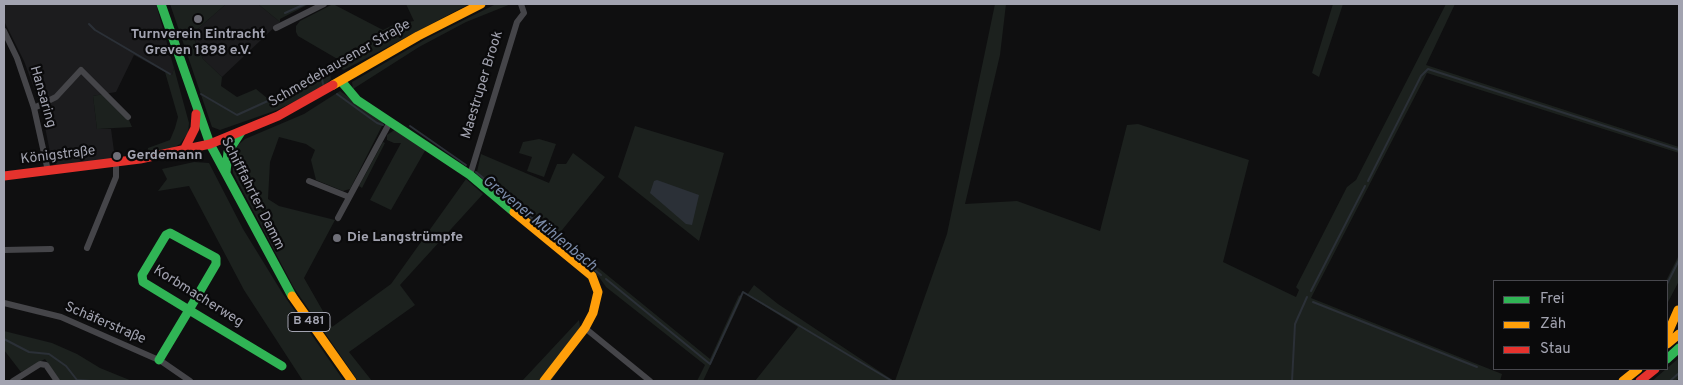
<!DOCTYPE html>
<html>
<head>
<meta charset="utf-8">
<style>
	body { margin:0 }
	#map { position:relative; width:1683px; height:385px; overflow:hidden; background:#0f0f10; font-family:Overpass,sans-serif }
	canvas { display:block }
	.frame { position:absolute; inset:0; border:5px solid #a2a3b0; pointer-events:none }
	.legend { position:absolute; left:1493px; top:280px; width:175px; height:90px; box-sizing:border-box; background:#0a0a0b; border:1px solid #47474d; margin:0; padding:6px 9px; list-style:none; font-size:15px; color:#a2a3b0 }
	.legend li { display:flex; align-items:center; gap:10px; height:25px }
	.legend b { width:25px; border:1px solid #47474d }
</style>
</head>
<body>
<div id="map">
<canvas width="1683" height="385"></canvas>
<div class="frame"></div>
<ul class="legend">
<li><b style="height:6px;background:#30b455"></b>Frei</li>
<li><b style="height:6px;background:#ff9f0a"></b>Zäh</li>
<li><b style="height:6px;background:#e5322d"></b>Stau</li>
</ul>
</div>
<script>
const ctx = document.querySelector('canvas').getContext('2d');
ctx.lineJoin = 'round';
function fillPath(path, color) { ctx.fillStyle = color; ctx.fill(path, 'evenodd'); }
const poly = rows => new Path2D(rows.map(r => 'M' + r).join(''));
function stroke(path, color, width, dash) { ctx.strokeStyle = color; ctx.lineWidth = width; ctx.lineCap = dash ? 'butt' : 'round'; ctx.setLineDash(dash || []); ctx.stroke(path); }
function label(font, color, halo, rows, align = 'center') {
  ctx.font = font + ' Overpass,sans-serif'; ctx.lineWidth = 4.5; ctx.setLineDash([]); ctx.textBaseline = 'middle'; ctx.strokeStyle = halo; ctx.fillStyle = color; for (const [text, x, y, turn = 0] of rows) {
    ctx.save(); ctx.translate(x, y); ctx.rotate((+turn || 0) * Math.PI / 180); ctx.textAlign = isNaN(turn) ? turn : align; if (halo) ctx.strokeText(text, 0, 0); ctx.fillText(text, 0, 0); ctx.restore();
  }
}
const built = poly([
	[4,4,156,4,174,68,172,76,134,55,116,92,93,96,97,129,111,129,115,159,53,167,41,107,24,61,4,21],
	[226,4,258,4,280,22,222,77,203,59,192,34]
]);
const green = poly([
	[170,4,226,4,192,34,203,59,222,77,221,86,237,97,256,89,267,98,315,75,323,77,330,73,331,79,321,89,277,110,220,130,212,127],
	[258,4,309,4,280,19,280,22],
	[333,4,383,30,393,25,414,21,406,4,469,4,344,70,339,68,346,64,298,36,296,32,296,26,300,21],
	[496,4,511,4,466,22,419,47,353,89,352,82,426,39],
	[995,4,1006,4,1000,55,965,204,1017,201,1100,231,1127,125,1138,124,1249,160,1223,262,1296,297,1299,290,1296,287,1347,187,1356,180,1446,4,1455,4,1426,65,1679,147,1679,153,1427,73,1311,298,1502,374,1500,381,895,381,947,234],
	[1333,4,1343,4,1319,77,1312,73],
	[174,68,189,123,188,133,180,144,169,150,147,154,148,148,170,140,175,128,178,117,165,72,172,75],
	[340,91,384,122,350,189,343,191,316,180,311,160,315,150,306,144,279,137,270,162,268,199,279,206,335,220,304,278,332,327,391,284,466,179,483,194,400,285,415,305,349,352,372,381,358,381,294,288,233,173,232,157,238,145,245,139,304,114],
	[104,94,129,120,132,127,97,129,93,96],
	[635,126,724,153,699,241,618,177],
	[396,129,426,149,391,210,370,200,401,143,394,143,387,140,387,135],
	[539,139,556,144,544,177,527,171,532,157,519,153,523,142],
	[383,142,385,143,362,188,359,186],
	[573,153,605,177,558,235,710,359,739,295,742,298,703,381,697,381,705,365,606,287,599,277,476,176,481,154,549,183,557,164,566,164],
	[194,162,209,163,243,229,283,294,344,381,303,381,244,290,189,186,158,191,167,179,162,169],
	[1679,255,1679,281,1667,304,1666,281],
	[754,285,778,304,894,381,755,381,798,327,747,295],
	[579,320,580,326,568,355,551,381,522,381],
	[4,331,52,343,77,354,100,368,132,381,60,381,45,359,21,372,4,350],
	[1679,358,1679,378,1675,381,1652,381]
]);
const water = poly([
	[657,180,699,195,692,225,686,224,650,193,654,181]
]);
const stream = poly([
	[285,13,305,4],
	[89,24,95,30,170,74],
	[201,94,237,115,316,79,322,79,323,84],
	[337,94,377,123,383,125],
	[410,126,466,165],
	[476,172,601,275],
	[1368,181,1421,76,1428,69,1679,150],
	[606,279,710,364,743,292,892,381],
	[1667,284,1679,260],
	[1311,291,1365,186],
	[1313,302,1477,367],
	[4,339,29,352,49,354,66,366,77,380,91,381],
	[1292,381,1295,324,1307,297],
	[1670,381,1679,373]
]);
const street = poly([
	[276,28,324,4],
	[4,31,17,58,34,108,48,171],
	[34,108,56,97,81,70,128,117],
	[470,175,517,22,524,13,521,4],
	[309,181,349,197],
	[338,218,390,122],
	[87,248,116,177,116,162],
	[4,250,51,249],
	[4,303,61,317,161,361,190,381],
	[585,328,650,381],
	[13,381,40,364,46,365,57,381]
]);
const fast = poly([
	[161,4,210,144,292,296],
	[341,81,357,100,470,175,514,212],
	[226,172,228,152,241,132],
	[1667,359,1679,348],
	[159,360,189,310,216,264,216,258,170,233,166,235,142,275,143,282,189,310,282,366]
]);
const slow = poly([
	[333,85,418,36,481,4],
	[514,212,592,276,598,292,593,313,585,328,544,381],
	[292,296,352,381],
	[1667,335,1678,310],
	[1667,344,1679,334],
	[1623,381,1638,369]
]);
const jam = poly([
	[184,150,195,128,196,114],
	[4,176,140,159,210,144,278,116,333,85],
	[1640,381,1655,369]
]);
const markers = [
	[198,19,5,"#6f6f78"],
	[117,156,5,"#6f6f78"],
	[337,238,5,"#6f6f78"]
];
const shields = [
	[309,322,42]
];
const shieldNames = [
	["B 481",309,322]
];
const poiNames = [
	["Turnverein Eintracht",198,35,"center"],
	["Greven 1898 e.V.",198,51,"center"],
	["Gerdemann",127,156],
	["Die Langstrümpfe",347,238]
];
const streetNames = [
	["Schmedehausener Straße",340,64,-30],
	["Maestruper Brook",483,85,-73],
	["Hansaring",42,97,74],
	["Königstraße",58,156,-7],
	["Schifffahrter Damm",252,194,63],
	["Korbmacherweg",198,297,32],
	["Schäferstraße",105,324,23]
];
const waterNames = [
	["Grevener Mühlenbach",539,224,39]
];
fillPath(built, '#1c1c1e');
fillPath(green, '#1c211e');
fillPath(water, '#2b3037');
stroke(stream, '#2b3037', 2);
stroke(street, '#454549', 6);
stroke(fast, '#30b455', 9);
stroke(slow, '#ff9f0a', 9);
stroke(jam, '#e5322d', 9);
for (const [x, y, r, color] of markers) { const dot = new Path2D(); dot.arc(x, y, r, 0, 2 * Math.PI); ctx.fillStyle = color; ctx.fill(dot); stroke(dot, '#0a0a0b', 2); }
for (const [x, y, w] of shields) { const box = new Path2D(); box.roundRect(x - w / 2, y - 9.5, w, 19, 4); ctx.fillStyle = '#0a0a0b'; ctx.fill(box); stroke(box, '#a2a3b0', 1); }
label('bold 12px', '#a2a3b0', null, shieldNames);
label('bold 14px', '#a2a3b0', '#0a0a0b', poiNames, 'left');
label('14px', '#a2a3b0', '#0a0a0b', streetNames);
label('italic 15px', '#7b8ba8', '#0a0a0b', waterNames);
</script>
</body>
</html>
